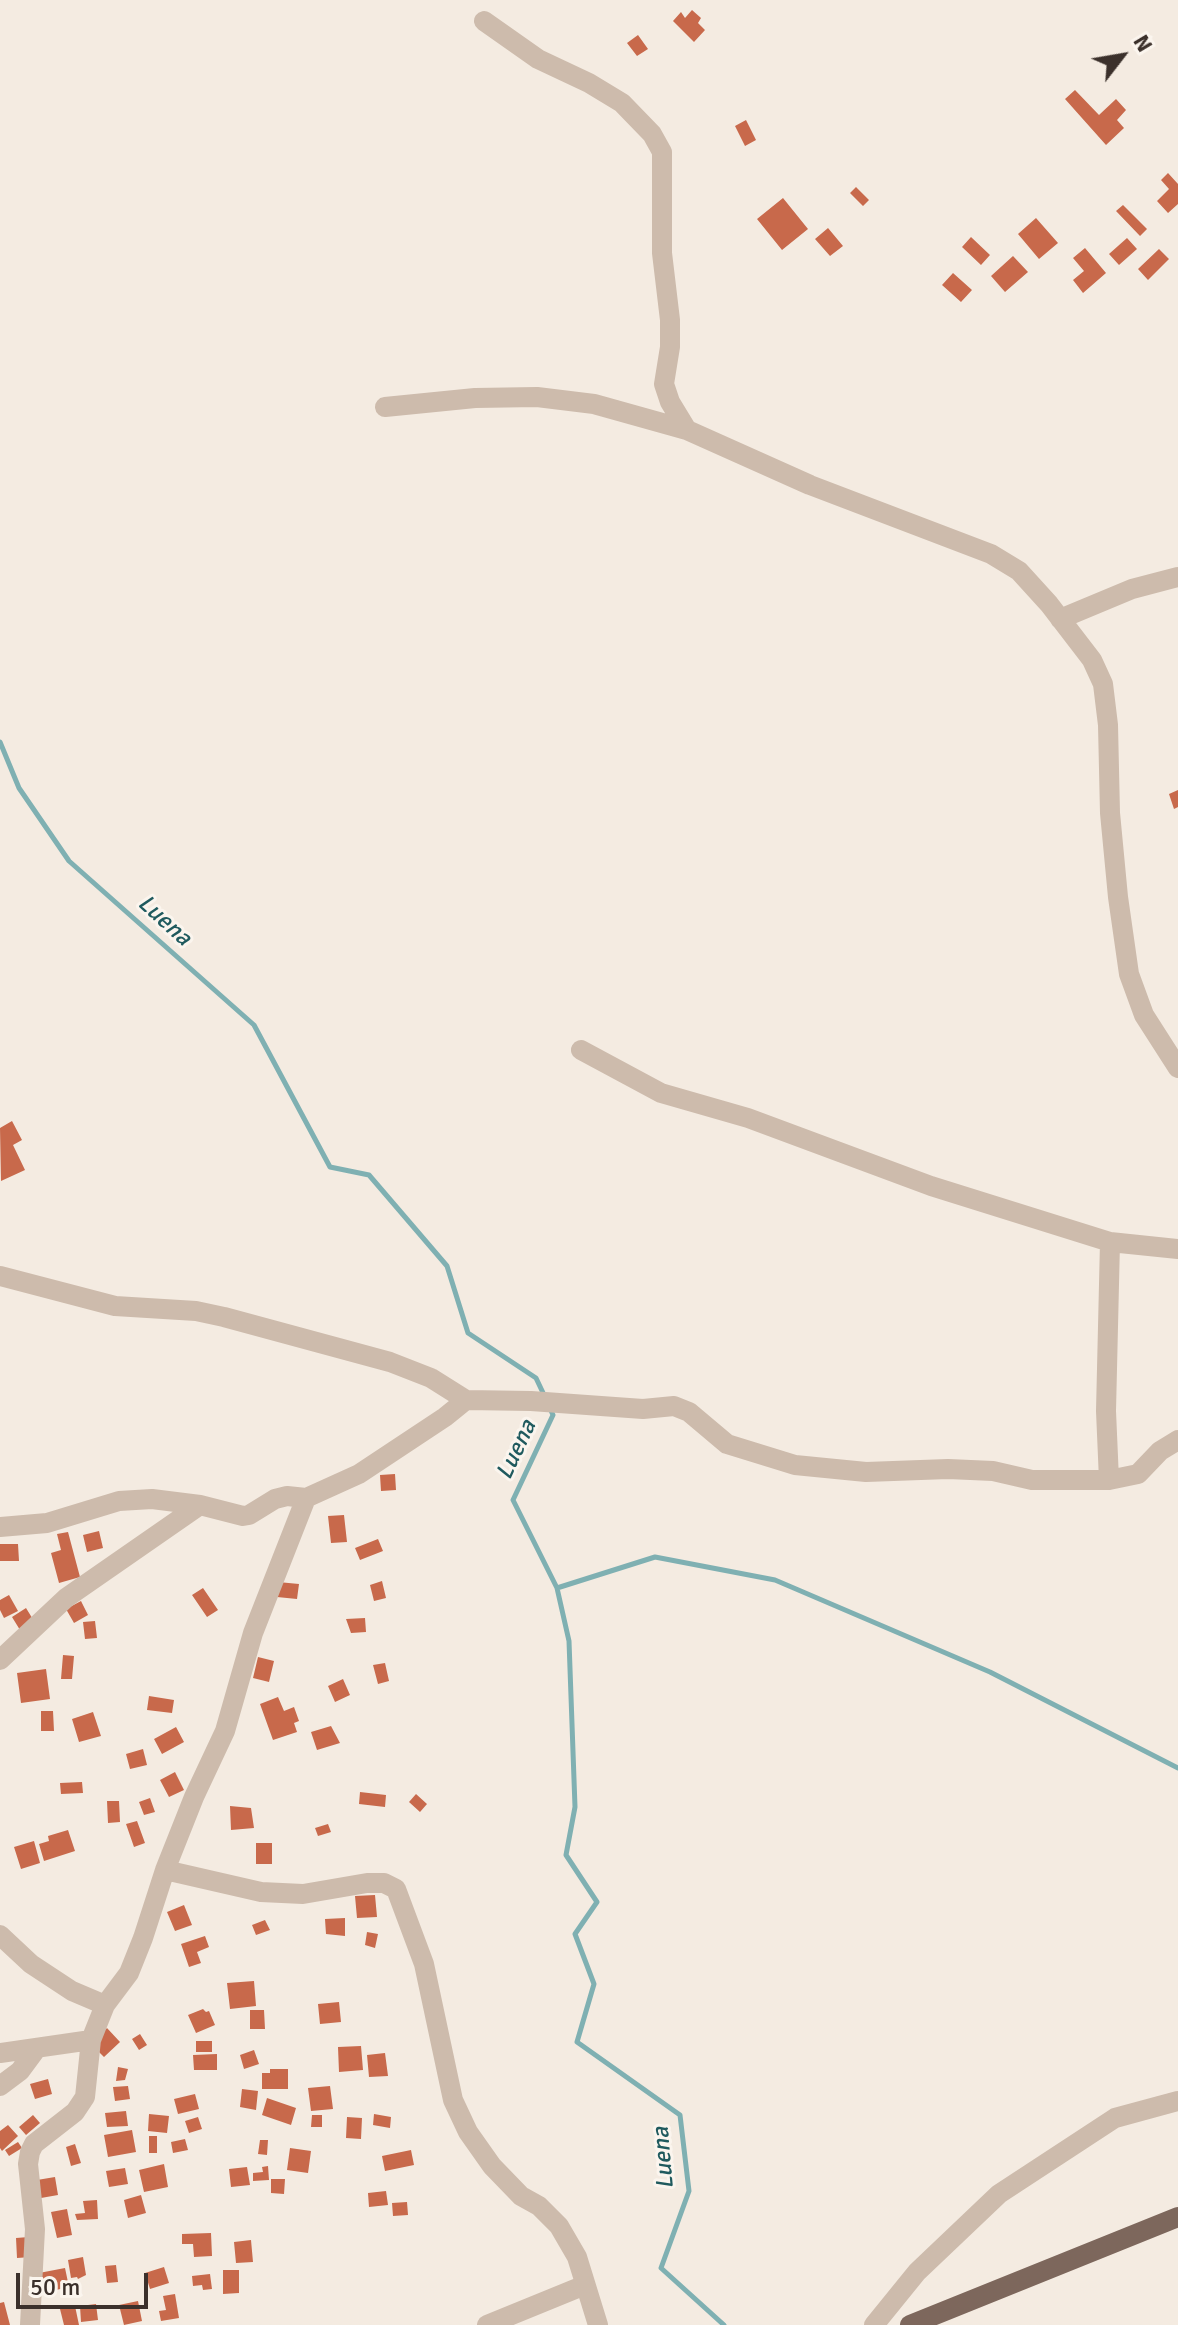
<!DOCTYPE html>
<html>
<head>
<meta charset="utf-8">
<style>
	body { margin:0 }
	#map { position:relative; width:1178px; height:2325px; overflow:hidden; background:#f4ebe1; font-family:Signika,sans-serif }
	canvas { display:block }
	.north { position:absolute; left:1082px; top:16px; width:80px; height:80px; -webkit-text-stroke:6px #fbf5ee; paint-order:stroke; rotate:59deg; font-size:22px; font-weight:700; line-height:32px; text-align:center; color:#3b302b }
	.north::after { content:''; display:block; margin:auto; width:28px; height:36px; background:#3b302b; clip-path:polygon(50% 0,100% 100%,50% 72%,0 100%) }
	.scale { position:absolute; left:16px; top:2273px; width:132px; height:36px; box-sizing:border-box; border:4px solid #3b302b; border-top:0; padding-left:10px; font-size:24px; line-height:28px; white-space:nowrap; color:#3b302b; -webkit-text-stroke:6px #fbf5ee; paint-order:stroke }
</style>
</head>
<body>
<div id="map">
<canvas width="1178" height="2325"></canvas>
<div class="north">N</div>
<div class="scale">50 m</div>
</div>
<script>
const ctx = document.querySelector('canvas').getContext('2d');
ctx.lineJoin = 'round';
const poly = rows => new Path2D(rows.map(r => 'M' + r).join(''));
function stroke(path, color, width, dash) { ctx.strokeStyle = color; ctx.lineWidth = width; ctx.lineCap = dash ? 'butt' : 'round'; ctx.setLineDash(dash || []); ctx.stroke(path); }
function fillPath(path, color) { ctx.fillStyle = color; ctx.fill(path, 'evenodd'); }
function label(font, color, halo, rows, align = 'center') {
  ctx.font = font + ' Signika,sans-serif'; ctx.lineWidth = 6; ctx.setLineDash([]); ctx.textBaseline = 'middle'; ctx.strokeStyle = halo; ctx.fillStyle = color; for (const [text, x, y, turn = 0] of rows) {
    ctx.save(); ctx.translate(x, y); ctx.rotate((+turn || 0) * Math.PI / 180); ctx.textAlign = isNaN(turn) ? turn : align; if (halo) ctx.strokeText(text, 0, 0); ctx.fillText(text, 0, 0); ctx.restore();
  }
}
const stream = poly([
	[0,742,19,788,69,861,254,1025,330,1167,369,1175,447,1266,468,1333,536,1378,545,1397],
	[549,1406,553,1415,513,1500,557,1588,569,1641,575,1807,566,1855,597,1902,575,1934,594,1984,577,2042,680,2115,689,2191,661,2268,724,2325],
	[557,1588,655,1557,775,1580,990,1672,1178,1768]
]);
const building = poly([
	[692,10,701,18,698,23,705,30,694,42,673,21,681,12,685,18],
	[638,35,648,49,637,56,627,43],
	[1075,90,1099,115,1116,99,1126,110,1117,120,1124,128,1106,145,1065,99],
	[746,120,756,140,745,146,735,126],
	[1168,173,1178,184,1178,204,1168,213,1157,201,1169,189,1161,180],
	[856,187,869,200,863,206,850,193],
	[783,198,808,229,782,250,757,219],
	[1123,205,1147,229,1140,236,1116,211],
	[1036,218,1058,243,1039,259,1018,234],
	[828,228,843,246,830,256,815,239],
	[971,237,990,255,981,265,962,247],
	[1127,238,1137,249,1119,265,1109,254],
	[1085,248,1106,273,1083,293,1073,280,1084,271,1073,258],
	[1159,249,1169,259,1148,280,1138,269],
	[1013,256,1028,272,1005,292,991,276],
	[953,273,972,290,961,302,942,285],
	[1178,790,1178,807,1174,809,1169,794],
	[12,1121,22,1140,13,1145,25,1170,1,1181,0,1128],
	[395,1474,396,1490,381,1491,380,1475],
	[344,1515,347,1542,331,1543,328,1516],
	[99,1531,103,1548,87,1552,83,1535],
	[68,1532,80,1577,59,1583,51,1553,61,1550,57,1534],
	[378,1539,383,1551,360,1560,355,1548],
	[0,1544,18,1544,19,1561,0,1561],
	[382,1581,386,1598,374,1601,370,1585],
	[278,1582,299,1584,297,1599,277,1597],
	[203,1588,218,1610,207,1617,192,1595],
	[9,1595,18,1611,4,1618,0,1610,0,1600],
	[81,1601,88,1615,74,1623,66,1609],
	[26,1608,34,1621,20,1630,12,1617],
	[365,1618,366,1632,351,1633,346,1619],
	[95,1621,97,1638,85,1639,83,1622],
	[63,1655,74,1656,72,1679,61,1679],
	[258,1657,274,1661,269,1682,253,1678],
	[385,1663,389,1681,378,1684,373,1665],
	[46,1669,50,1699,21,1703,17,1673],
	[343,1679,350,1695,335,1702,328,1686],
	[149,1696,174,1700,172,1713,147,1710],
	[278,1697,284,1711,294,1707,299,1721,294,1723,297,1732,273,1740,260,1704],
	[41,1711,53,1711,54,1731,41,1731],
	[93,1712,101,1736,79,1742,72,1719],
	[331,1726,340,1743,317,1750,311,1732],
	[176,1727,184,1742,162,1754,154,1739],
	[143,1749,147,1765,130,1769,126,1754],
	[175,1772,184,1790,169,1797,160,1780],
	[82,1782,83,1793,61,1794,60,1783],
	[360,1792,386,1795,385,1807,359,1804],
	[416,1794,427,1804,420,1812,409,1802],
	[150,1798,155,1812,144,1815,139,1802],
	[107,1801,119,1801,120,1822,108,1823],
	[230,1806,251,1808,254,1828,231,1830],
	[137,1821,145,1843,134,1847,126,1824],
	[328,1824,331,1832,318,1836,315,1828],
	[68,1830,75,1851,44,1861,39,1844,49,1841,48,1836],
	[34,1841,40,1863,21,1869,14,1847],
	[256,1843,272,1843,272,1864,256,1864],
	[375,1895,377,1917,357,1918,355,1896],
	[184,1905,192,1925,175,1931,167,1912],
	[345,1918,345,1936,326,1934,325,1919],
	[265,1920,270,1930,256,1935,252,1925],
	[367,1932,378,1934,375,1948,365,1945],
	[205,1936,209,1947,197,1952,201,1963,189,1967,181,1944],
	[254,1981,256,2006,230,2009,227,1983],
	[339,2002,341,2022,320,2024,318,2004],
	[203,2009,206,2012,209,2011,215,2025,196,2033,188,2015],
	[250,2010,264,2010,265,2029,250,2029],
	[107,2028,120,2042,104,2057,91,2044],
	[140,2034,147,2045,139,2050,132,2039],
	[196,2041,212,2041,212,2052,196,2052],
	[361,2046,363,2070,339,2072,338,2047],
	[254,2050,259,2064,244,2069,240,2055],
	[385,2053,388,2076,369,2077,367,2055],
	[217,2054,217,2070,194,2070,193,2055],
	[118,2067,128,2069,125,2080,116,2081],
	[270,2069,288,2069,288,2089,262,2089,262,2073,270,2073],
	[48,2079,52,2094,35,2099,30,2084],
	[128,2086,130,2099,115,2101,113,2087],
	[330,2086,333,2109,311,2111,308,2088],
	[242,2089,258,2091,256,2110,240,2107],
	[195,2094,199,2109,178,2114,174,2099],
	[267,2098,296,2108,291,2125,262,2115],
	[126,2111,128,2126,107,2127,105,2113],
	[149,2114,169,2116,167,2133,148,2131],
	[374,2114,391,2117,390,2128,373,2125],
	[33,2115,40,2123,26,2135,19,2127],
	[312,2115,322,2115,322,2127,311,2127],
	[198,2117,202,2129,189,2133,185,2121],
	[347,2117,362,2118,361,2139,346,2138],
	[8,2125,18,2136,2,2151,0,2148,0,2131],
	[132,2130,136,2152,108,2157,104,2135],
	[149,2136,157,2136,157,2153,149,2153],
	[185,2139,188,2150,173,2153,171,2142],
	[260,2140,268,2140,267,2155,258,2154],
	[18,2142,22,2148,9,2156,5,2150],
	[75,2144,81,2163,71,2166,66,2147],
	[290,2148,311,2151,308,2173,287,2170],
	[411,2150,414,2165,385,2171,382,2156],
	[164,2164,168,2187,144,2192,139,2170],
	[268,2166,269,2180,253,2181,253,2173,263,2172,262,2167],
	[247,2167,250,2185,231,2187,229,2169],
	[125,2168,128,2184,109,2187,106,2171],
	[55,2177,58,2195,41,2198,37,2180],
	[271,2179,285,2179,284,2194,271,2193],
	[386,2191,388,2205,369,2207,368,2193],
	[141,2195,146,2213,128,2218,124,2200],
	[97,2200,98,2219,77,2220,75,2214,85,2213,83,2201],
	[407,2202,408,2215,393,2216,392,2203],
	[67,2209,72,2235,57,2238,51,2212],
	[211,2233,212,2256,194,2257,193,2244,182,2244,182,2234],
	[29,2237,31,2257,17,2258,16,2238],
	[251,2240,253,2262,236,2263,234,2242],
	[83,2257,86,2275,78,2279,77,2277,71,2278,68,2260],
	[116,2265,118,2282,107,2283,105,2266],
	[164,2267,169,2283,150,2289,145,2273],
	[65,2268,69,2287,43,2293,39,2273],
	[223,2270,239,2270,239,2293,223,2294],
	[210,2274,212,2289,203,2290,202,2285,193,2286,192,2276],
	[175,2294,179,2318,161,2321,159,2311,166,2310,163,2296],
	[138,2301,142,2321,124,2325,119,2305],
	[4,2302,10,2325,0,2325,0,2303],
	[96,2304,98,2320,81,2322,80,2306],
	[75,2306,79,2325,64,2325,60,2309]
]);
const minor = poly([
	[484,21,538,59,589,83,622,103,652,134,662,152,662,253,670,320,670,347,664,384,670,402,687,430],
	[385,407,475,398,537,397,594,404,687,430,810,485,991,554,1019,571,1049,604,1092,660,1103,684,1108,725,1110,813,1118,897,1129,974,1144,1015,1178,1068],
	[1060,619,1132,589,1178,577],
	[581,1050,661,1093,748,1118,931,1186,1110,1242,1178,1249],
	[0,1276,115,1306,196,1311,224,1317,390,1362,431,1378,466,1400,531,1401,643,1409,674,1406,689,1412,727,1444,795,1465,866,1472,948,1469,993,1471,1032,1480,1109,1480,1138,1474,1160,1451,1178,1440],
	[1109,1480,1106,1411,1110,1242],
	[0,1527,47,1523,119,1501,152,1499,200,1505,243,1516,249,1515,275,1499,287,1496,306,1498,359,1474,445,1417,466,1400],
	[0,1660,66,1598,200,1505],
	[165,1870,261,1892,303,1894,367,1883,384,1883,396,1889,424,1964,453,2100,468,2132,492,2166,521,2196,539,2206,559,2226,577,2257,598,2325],
	[0,1935,31,1964,72,1991,105,2005],
	[0,2053,91,2040],
	[0,2086,20,2071,37,2048],
	[30,2325,35,2229,28,2164,30,2152,34,2144,75,2112,85,2097,91,2040,105,2005,129,1973,143,1938,165,1870,194,1797,225,1731,253,1633,306,1498],
	[487,2325,585,2285],
	[874,2325,917,2272,999,2194,1115,2118,1178,2101]
]);
const major = poly([
	[910,2325,1178,2217]
]);
const waterNames = [
	["Luena",164,921,42],
	["Luena",517,1450,-65],
	["Luena",664,2158,-95]
];
stroke(stream, '#7fb0b2', 5);
fillPath(building, '#c8694b');
stroke(minor, '#cdbbac', 20);
stroke(major, '#7d675c', 20);
label('italic 24px', '#1f5a5e', '#fbf5ee', waterNames);
</script>
</body>
</html>
